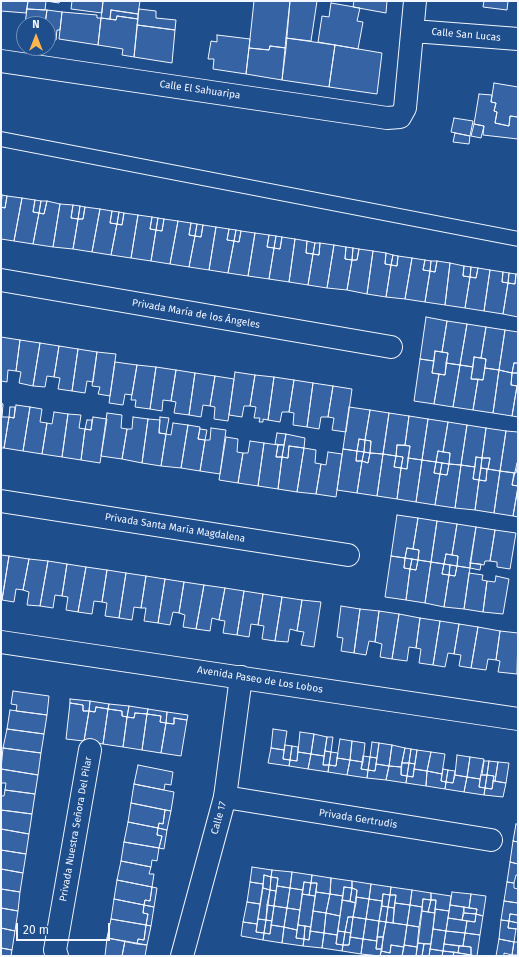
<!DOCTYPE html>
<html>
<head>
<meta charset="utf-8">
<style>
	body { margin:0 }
	#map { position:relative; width:519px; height:957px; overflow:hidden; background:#1f4e8c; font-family:"Fira Sans",sans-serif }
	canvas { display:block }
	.frame { position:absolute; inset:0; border:2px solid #f2f6ff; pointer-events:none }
	.north { position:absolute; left:16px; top:16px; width:40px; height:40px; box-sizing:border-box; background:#1f4e8c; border:1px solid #7391ba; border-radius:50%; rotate:0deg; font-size:11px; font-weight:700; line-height:16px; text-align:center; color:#f2f6ff }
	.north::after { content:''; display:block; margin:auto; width:14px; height:18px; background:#ffb74d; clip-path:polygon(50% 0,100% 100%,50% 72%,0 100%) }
	.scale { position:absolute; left:16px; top:923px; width:94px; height:18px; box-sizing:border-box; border:2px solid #f2f6ff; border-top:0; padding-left:5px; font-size:12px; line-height:14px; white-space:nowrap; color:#f2f6ff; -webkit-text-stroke:3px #1f4e8c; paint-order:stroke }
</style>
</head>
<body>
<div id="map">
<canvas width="519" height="957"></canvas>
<div class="frame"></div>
<div class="north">N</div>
<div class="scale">20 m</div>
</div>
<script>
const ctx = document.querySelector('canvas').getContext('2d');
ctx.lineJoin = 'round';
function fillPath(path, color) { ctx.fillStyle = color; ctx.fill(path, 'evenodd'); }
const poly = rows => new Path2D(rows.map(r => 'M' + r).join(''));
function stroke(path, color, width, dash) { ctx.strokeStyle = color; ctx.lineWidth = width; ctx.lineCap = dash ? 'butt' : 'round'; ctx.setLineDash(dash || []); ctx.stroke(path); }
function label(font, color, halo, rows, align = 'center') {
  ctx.font = font + ' "Fira Sans",sans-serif'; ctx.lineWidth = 3; ctx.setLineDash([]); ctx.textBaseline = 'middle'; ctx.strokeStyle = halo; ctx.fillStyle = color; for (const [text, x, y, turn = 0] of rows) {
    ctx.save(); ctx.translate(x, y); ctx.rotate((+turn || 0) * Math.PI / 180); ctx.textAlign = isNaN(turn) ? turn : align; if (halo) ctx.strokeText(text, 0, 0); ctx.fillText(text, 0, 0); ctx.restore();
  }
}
const building = poly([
	[1,1,28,1,26,13,1,11,1,1],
	[28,1,60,1,59,3,46,1,45,10,27,9,28,1],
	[72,1,103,1,102,13,71,9,72,1],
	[103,1,140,1,138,14,111,10,110,19,101,18,103,1],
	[254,1,290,1,286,48,270,46,269,50,249,48,254,1],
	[290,1,317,1,311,41,286,38,290,1],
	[354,1,387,1,386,13,353,7,354,1],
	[484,1,508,1,507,10,483,7,484,1],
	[331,3,360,8,357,21,363,22,358,49,318,42,322,16,329,17,331,3],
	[27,9,47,10,45,24,25,24,27,9],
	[139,9,156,11,156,18,176,20,175,30,137,25,139,9],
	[47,10,62,12,60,30,57,30,56,40,48,39,48,24,45,24,47,10],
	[111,10,138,14,138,19,117,16,116,20,110,19,111,10],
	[62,12,97,15,97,18,101,18,98,45,59,39,62,12],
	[117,16,138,19,134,57,122,55,123,49,98,45,101,18,116,20,117,16],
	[137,25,175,30,172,63,134,57,137,25],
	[217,35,250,39,246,74,213,69,214,59,208,59,211,41,217,42,217,35],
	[286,38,335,45,329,87,282,80,286,38],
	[335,45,382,53,377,94,329,87,335,45],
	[270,46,286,48,282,80,246,74,249,48,269,50,270,46],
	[494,83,518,87,518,117,510,116,509,126,495,123,497,112,494,111,496,103,491,102,494,83],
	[479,94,492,95,491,102,496,103,494,111,497,112,495,123,509,126,510,116,518,117,518,139,483,135,484,126,474,124,479,94],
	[454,118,473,121,470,136,451,132,454,118],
	[474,124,484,126,481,138,471,136,474,124],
	[455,133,470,136,469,144,453,142,455,133],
	[2,195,7,196,5,208,1,207,2,195],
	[7,196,22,198,14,241,1,239,1,207,5,208,7,196],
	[22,198,35,200,33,212,39,213,33,244,14,241,22,198],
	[35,200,41,201,39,213,33,212,35,200],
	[41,201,47,201,44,214,39,213,41,201],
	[47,201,60,204,53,247,33,244,39,213,44,214,47,201],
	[60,204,73,205,71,218,78,219,73,249,53,247,60,204],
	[73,205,80,206,78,219,71,218,73,205],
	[80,206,85,207,83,219,78,219,80,206],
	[85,207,100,209,92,252,73,249,78,219,83,219,85,207],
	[100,209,112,211,110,223,117,224,111,255,92,252,100,209],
	[112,211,119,212,117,224,110,223,112,211],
	[119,212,124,213,122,225,117,224,119,212],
	[124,213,138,215,131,258,111,255,117,224,122,225,124,213],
	[138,215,152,217,150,229,156,230,151,261,131,258,138,215],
	[152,217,158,218,156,230,150,229,152,217],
	[158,218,164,219,162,231,156,230,158,218],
	[164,219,178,221,170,264,151,261,156,230,162,231,164,219],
	[178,221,191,223,189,235,195,236,189,267,170,264,178,221],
	[191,223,197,224,195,236,189,235,191,223],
	[197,224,203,225,201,237,195,236,197,224],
	[203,225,216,227,209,270,189,267,195,236,201,237,203,225],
	[216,227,229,229,227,240,234,241,228,273,209,270,216,227],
	[229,229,236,230,234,241,227,240,229,229],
	[236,230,241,231,239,242,234,241,236,230],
	[241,231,255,233,248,276,228,273,234,241,239,242,241,231],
	[255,233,269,235,267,247,274,248,269,279,248,276,255,233],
	[269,235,276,236,274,248,267,247,269,235],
	[276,236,282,237,280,249,274,248,276,236],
	[282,237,295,239,289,282,269,279,274,248,280,249,282,237],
	[295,239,307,241,306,253,313,254,308,285,289,282,295,239],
	[307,241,315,243,313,254,306,253,307,241],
	[315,243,320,243,319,255,313,254,315,243],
	[320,243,334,245,327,288,308,285,313,254,319,255,320,243],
	[334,245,346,247,345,259,352,260,347,290,327,288,334,245],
	[346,247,353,248,352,260,345,259,346,247],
	[353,248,359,249,357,260,352,260,353,248],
	[359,249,373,251,367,294,347,290,352,260,357,260,359,249],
	[373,251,386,253,385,264,391,265,386,297,367,294,373,251],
	[386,253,393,255,391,265,385,264,386,253],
	[393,255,398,256,397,266,391,265,393,255],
	[398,256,412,258,405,299,386,297,391,265,397,266,398,256],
	[412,258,425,260,423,270,430,271,425,302,405,299,412,258],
	[425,260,431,261,430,271,423,270,425,260],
	[431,261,437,261,435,272,430,271,431,261],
	[437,261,450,263,445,305,425,302,430,271,435,272,437,261],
	[450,263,464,266,463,276,470,277,465,308,445,305,450,263],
	[464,266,471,267,470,277,463,276,464,266],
	[471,267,478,268,476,278,470,277,471,267],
	[478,268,490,270,484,311,465,308,470,277,476,278,478,268],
	[490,270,503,272,502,282,508,283,503,314,484,311,490,270],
	[503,272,509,273,508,283,502,282,503,272],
	[509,273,516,274,515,284,508,283,509,273],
	[516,274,518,274,518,317,503,314,508,283,515,284,516,274],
	[426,317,447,321,442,352,435,351,434,361,420,359,426,317],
	[447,321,467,324,460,365,446,363,448,353,442,352,447,321],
	[467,324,486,327,481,358,474,357,473,367,460,365,467,324],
	[486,327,505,330,499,370,485,368,486,359,481,358,486,327],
	[505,330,518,332,518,363,514,363,512,373,499,370,505,330],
	[1,337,20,340,16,371,8,370,7,382,1,381,1,337],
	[20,340,40,343,33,386,19,383,21,372,16,371,20,340],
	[40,343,59,346,54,377,47,376,45,387,33,386,40,343],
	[59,346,78,349,72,391,58,389,60,378,54,377,59,346],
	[78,349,97,352,93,382,87,381,85,393,72,391,78,349],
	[435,351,448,353,445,375,432,373,435,351],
	[97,352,116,354,110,396,98,394,100,387,92,386,97,352],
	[474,357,486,359,483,380,471,379,474,357],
	[420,359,434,361,432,373,439,374,434,404,414,401,420,359],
	[115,362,137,365,132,395,125,394,123,405,109,403,115,362],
	[446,363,460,365,453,407,434,404,439,374,445,375,446,363],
	[514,363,518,363,518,373,512,373,514,363],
	[137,365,156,367,150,409,135,407,136,400,131,400,137,365],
	[460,365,473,367,471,379,478,379,473,410,453,407,460,365],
	[156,367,176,370,171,401,163,400,162,411,150,409,156,367],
	[485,368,499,370,493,413,473,410,478,379,483,380,485,368],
	[176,370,195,373,189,415,174,413,176,402,171,401,176,370],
	[499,370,512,373,511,385,517,386,512,416,493,413,499,370],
	[235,372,255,375,250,406,244,406,242,417,229,415,235,372],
	[195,373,215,376,210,406,203,405,201,417,189,415,195,373],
	[512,373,518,373,518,386,511,385,512,373],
	[255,375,274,377,268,420,263,419,263,422,259,422,260,418,254,418,256,407,250,406,255,375],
	[215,376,234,379,228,421,214,419,215,407,210,406,215,376],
	[274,377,294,380,289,412,282,412,280,422,268,420,274,377],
	[294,380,313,383,307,427,293,425,294,413,289,412,294,380],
	[313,383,333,386,328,417,321,417,319,429,307,427,313,383],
	[333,386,352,389,346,432,332,430,334,418,328,417,333,386],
	[517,386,518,386,518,417,512,416,517,386],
	[1,403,3,404,2,417,9,417,4,448,1,448,1,403],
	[16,405,30,407,23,451,4,448,9,417,14,418,16,405],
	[10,407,15,407,14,418,9,417,10,407],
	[30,407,42,409,40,422,47,423,42,454,23,451,30,407],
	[349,407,370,410,365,440,359,439,357,451,343,449,349,407],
	[370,410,389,413,383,454,370,453,371,441,365,440,370,410],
	[54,412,68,414,62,457,42,454,47,423,52,424,54,412],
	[107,413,122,415,121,428,127,429,122,459,101,456,107,413],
	[389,413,409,416,405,445,397,445,396,456,383,454,389,413],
	[68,414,81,415,79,428,85,429,81,460,62,457,68,414],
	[409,416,428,419,422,460,408,458,410,446,405,445,409,416],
	[93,417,107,419,100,463,81,460,85,429,91,430,93,417],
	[133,417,148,419,142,463,122,459,127,429,132,429,133,417],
	[160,417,169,418,166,434,159,433,160,417],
	[148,419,160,420,159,433,166,434,161,466,142,463,148,419],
	[428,419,448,422,443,452,438,451,436,462,422,460,428,419],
	[87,420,92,420,91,430,85,429,87,420],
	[448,422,467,425,461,465,449,464,450,453,443,452,448,422],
	[173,423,188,425,181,468,161,466,166,434,171,435,173,423],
	[188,425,200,427,198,439,205,440,200,471,181,468,188,425],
	[467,425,486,428,482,458,476,457,475,467,461,465,467,425],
	[211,428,226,430,220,474,200,471,205,440,210,440,211,428],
	[486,428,506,431,500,471,488,469,490,458,482,458,486,428],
	[200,429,207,430,205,440,198,439,200,429],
	[506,431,518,432,518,463,516,473,500,471,506,431],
	[277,433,286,434,284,445,275,444,277,433],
	[286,434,305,438,304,448,289,446,288,458,282,457,286,434],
	[226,437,238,439,237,452,243,453,238,483,219,480,226,437],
	[359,439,365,440,364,452,357,451,359,439],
	[365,440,371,441,370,453,364,452,365,440],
	[250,441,264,443,258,486,238,483,243,453,248,453,250,441],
	[264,443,278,445,276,457,282,457,278,489,258,486,264,443],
	[278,445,284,445,282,457,276,457,278,445],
	[397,445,410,446,407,469,401,468,403,457,396,456,397,445],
	[289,446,304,448,297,492,278,489,282,457,288,458,289,446],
	[304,448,316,450,315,463,321,464,316,494,297,492,304,448],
	[343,449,357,451,356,461,362,461,357,493,337,490,343,449],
	[357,451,364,452,362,461,356,461,357,451],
	[438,451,450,453,449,464,436,462,438,451],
	[328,452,342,454,336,497,316,494,321,464,326,465,328,452],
	[364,452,370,453,368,463,362,461,364,452],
	[370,453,383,454,377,496,357,493,362,461,368,463,370,453],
	[383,454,396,456,394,467,401,468,397,499,377,496,383,454],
	[396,456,403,457,401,468,394,467,396,456],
	[476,457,482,458,479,480,473,479,476,457],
	[408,458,422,460,416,502,397,499,401,468,407,469,408,458],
	[482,458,490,458,488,469,481,468,482,458],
	[422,460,436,462,434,473,440,474,435,505,416,502,422,460],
	[436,462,442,463,440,474,434,473,436,462],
	[442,463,449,464,447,475,440,474,442,463],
	[517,463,518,463,518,486,512,485,517,463],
	[449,464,461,465,455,508,435,505,440,474,447,475,449,464],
	[461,465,475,467,473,479,479,480,475,510,455,508,461,465],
	[481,468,487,469,486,481,479,480,481,468],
	[487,469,500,471,494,513,475,510,479,480,486,481,487,469],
	[500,471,514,473,512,485,518,486,518,487,513,516,494,513,500,471],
	[518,487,518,517,513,516,518,487],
	[397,515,418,518,413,549,407,548,405,558,391,556,397,515],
	[418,518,437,521,431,562,418,560,419,550,413,549,418,518],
	[437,521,457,524,452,555,446,554,444,564,431,562,437,521],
	[457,524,476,527,470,568,457,566,458,556,452,555,457,524],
	[476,527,495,530,490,561,485,561,484,565,470,563,476,527],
	[495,530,516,533,510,569,497,567,497,562,490,561,495,530],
	[407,548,419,550,418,560,405,558,407,548],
	[446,554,458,556,457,566,444,564,446,554],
	[1,555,9,556,2,600,1,600,1,555],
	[9,556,29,559,23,590,16,589,14,602,2,600,9,556],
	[391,556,405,558,404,568,410,569,406,600,385,597,391,556],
	[405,558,412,559,410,569,404,568,405,558],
	[29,559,48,561,40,606,27,605,29,592,23,590,29,559],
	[412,559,418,560,416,570,410,569,412,559],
	[418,560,431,562,425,603,406,600,410,569,416,570,418,560],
	[48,561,67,564,62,596,55,595,53,608,40,606,48,561],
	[431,562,444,564,442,574,449,575,444,607,425,603,431,562],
	[470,563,481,564,480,570,470,568,470,563],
	[67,564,86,567,78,612,66,610,68,597,62,596,67,564],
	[444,564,450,565,449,575,442,574,444,564],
	[450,565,457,566,455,576,449,575,450,565],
	[457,566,470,568,464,609,444,607,449,575,455,576,457,566],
	[86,567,107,570,102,602,94,601,92,614,78,612,86,567],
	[107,570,126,573,119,618,105,616,107,603,102,602,107,570],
	[126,573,146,576,141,608,134,607,132,620,119,618,126,573],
	[469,573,483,575,482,580,487,581,483,612,464,609,469,573],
	[146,576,165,579,158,623,144,621,146,608,141,608,146,576],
	[496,576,509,579,503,614,483,612,487,581,495,582,496,576],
	[165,579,184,582,179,613,173,612,170,625,158,623,165,579],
	[184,582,204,585,196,629,183,627,185,615,179,613,184,582],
	[204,585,225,588,219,620,212,618,210,631,196,629,204,585],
	[225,588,244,591,237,635,223,633,225,621,219,620,225,588],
	[244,591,263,594,258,625,251,624,249,637,237,635,244,591],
	[263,594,282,597,275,641,262,639,264,626,258,625,263,594],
	[282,597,302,600,297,631,290,629,288,642,275,641,282,597],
	[302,600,321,602,314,647,301,645,304,632,297,631,302,600],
	[341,606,360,609,354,653,341,651,343,638,337,637,341,606],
	[360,609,379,611,375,642,369,641,366,655,354,653,360,609],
	[379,611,399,614,392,659,380,657,382,644,375,642,379,611],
	[399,614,420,618,416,648,409,647,407,661,392,659,399,614],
	[420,618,440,621,433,665,419,663,421,649,416,648,420,618],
	[440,621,459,624,454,654,448,653,445,667,433,665,440,621],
	[459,624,478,627,471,668,459,666,461,655,454,654,459,624],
	[478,627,500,631,496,660,488,659,486,670,471,668,478,627],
	[500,631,518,633,517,674,498,672,500,661,496,660,500,631],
	[13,691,49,696,47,715,16,711,17,705,11,704,13,691],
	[70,699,90,701,89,711,83,711,83,705,70,703,70,699],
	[90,701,109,704,108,709,96,707,95,712,89,711,90,701],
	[70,703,83,705,83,711,89,711,84,741,66,739,70,703],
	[109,704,129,706,127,717,122,716,122,711,108,709,109,704],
	[129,706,148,709,147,714,135,713,134,718,127,717,129,706],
	[96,707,108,709,103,744,84,741,89,711,95,712,96,707],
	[108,709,122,711,122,716,127,717,123,747,103,744,108,709],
	[148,709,167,712,166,723,160,722,161,716,147,714,148,709],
	[10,710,47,715,44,734,7,729,10,710],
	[167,712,188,715,187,720,174,718,174,724,166,723,167,712],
	[135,713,147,714,142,750,123,747,127,717,134,718,135,713],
	[147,714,161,716,160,722,166,723,161,753,142,750,147,714],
	[174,718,187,720,181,756,161,753,166,723,174,724,174,718],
	[7,729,44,734,41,753,3,748,7,729],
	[273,729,287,731,284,750,271,748,273,729],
	[300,732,314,734,311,754,298,752,300,732],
	[314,734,327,737,324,756,311,754,314,734],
	[327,737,333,737,331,752,325,751,327,737],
	[340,739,352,741,350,760,337,758,340,739],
	[352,741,365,743,363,762,350,760,352,741],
	[372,742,379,743,377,758,370,757,372,742],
	[379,743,392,745,389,766,376,764,379,743],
	[285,745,292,746,290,760,283,759,285,745],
	[392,745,405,748,401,767,389,766,392,745],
	[292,746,298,747,297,761,290,760,292,746],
	[3,748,41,753,38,775,1,769,3,748],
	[271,748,284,750,283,759,290,760,289,766,268,763,271,748],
	[405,748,411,749,409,763,402,763,405,748],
	[411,749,417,750,415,764,409,763,411,749],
	[417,750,431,752,427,771,414,769,417,750],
	[325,751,331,752,329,765,323,765,325,751],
	[298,752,311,754,308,769,289,766,290,760,297,761,298,752],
	[331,752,338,753,336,766,329,765,331,752],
	[431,752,445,754,442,774,427,771,431,752],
	[311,754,324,756,323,765,329,765,328,772,308,769,311,754],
	[457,755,470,757,467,777,455,775,457,755],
	[363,756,370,757,368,770,361,769,363,756],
	[370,757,377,758,375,771,368,770,370,757],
	[470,757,484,759,480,779,467,777,470,757],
	[337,758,350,760,347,775,328,772,329,765,336,766,337,758],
	[350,760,363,762,361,769,368,770,367,778,347,775,350,760],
	[484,761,489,761,487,775,482,775,484,761],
	[489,761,498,762,495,781,493,781,494,776,487,775,489,761],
	[498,762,509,763,506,783,495,781,498,762],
	[402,763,409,763,407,776,401,775,402,763],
	[409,763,415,764,413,777,407,776,409,763],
	[376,764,389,766,386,780,367,778,368,770,375,771,376,764],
	[138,765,173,772,171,785,165,784,164,790,134,784,138,765],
	[389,766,401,767,401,775,407,776,406,783,386,780,389,766],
	[1,769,38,775,35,794,5,790,6,783,1,783,1,769],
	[414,769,427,771,426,786,406,783,407,776,413,777,414,769],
	[443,769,448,770,446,782,441,781,443,769],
	[448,770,455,771,453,783,446,782,448,770],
	[427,771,442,774,441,781,446,782,445,789,426,786,427,771],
	[455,775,467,777,464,792,445,789,446,782,453,783,455,775],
	[481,775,487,775,485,788,479,787,481,775],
	[487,775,494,776,492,789,485,788,487,775],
	[467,777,480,779,479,787,485,788,484,795,464,792,467,777],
	[493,781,506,783,503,797,484,795,485,788,492,789,493,781],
	[134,784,174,792,171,811,131,803,134,784],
	[5,790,35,794,32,814,1,810,1,796,4,796,5,790],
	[131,803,165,810,163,824,159,823,158,828,128,822,131,803],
	[1,810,32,814,29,834,1,829,1,810],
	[165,810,171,811,167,830,158,828,159,823,163,824,165,810],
	[128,822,158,828,157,835,162,836,159,848,124,842,128,822],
	[516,824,518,824,518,842,513,841,516,824],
	[158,828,167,830,164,849,159,848,162,836,157,835,158,828],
	[1,829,29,834,26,854,1,850,1,829],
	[513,841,518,842,518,864,510,862,513,841],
	[124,842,159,848,157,861,152,860,151,867,121,861,124,842],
	[1,850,26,854,23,873,1,869,1,850],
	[121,861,151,867,149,874,154,874,152,887,117,880,121,861],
	[510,862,518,864,518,875,516,875,514,883,507,882,510,862],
	[252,867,272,870,271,877,264,875,263,884,250,882,252,867],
	[1,869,23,873,20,892,1,889,1,869],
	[272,870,292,872,290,888,277,886,278,878,271,877,272,870],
	[292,872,312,875,311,883,304,882,303,890,290,888,292,872],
	[264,875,271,877,270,890,263,888,264,875],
	[312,875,331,878,330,894,316,892,317,883,311,883,312,875],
	[271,877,278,878,276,891,270,890,271,877],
	[331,878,352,881,352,888,344,887,343,896,330,894,331,878],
	[117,880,152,887,150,901,145,900,144,905,114,899,117,880],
	[352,881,371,884,369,899,356,897,357,890,352,888,352,881],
	[250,882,263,884,260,904,247,902,250,882],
	[304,882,311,883,309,895,302,894,304,882],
	[507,882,514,883,514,888,518,889,518,903,504,901,507,882],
	[311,883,317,883,315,896,309,895,311,883],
	[371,884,391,887,390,895,383,894,382,901,369,899,371,884],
	[277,886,290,888,287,908,274,906,277,886],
	[152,887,157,888,154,907,144,905,145,900,150,901,152,887],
	[344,887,352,888,350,901,342,900,344,887],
	[391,887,412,890,410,905,395,903,396,895,390,895,391,887],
	[263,888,270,890,266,920,258,919,263,888],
	[290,888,303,890,300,910,287,908,290,888],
	[352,888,357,890,356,903,350,901,352,888],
	[1,889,20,892,18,911,1,908,1,889],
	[270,890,276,891,274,906,267,905,270,890],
	[412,890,431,893,431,900,423,899,422,907,410,905,412,890],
	[316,892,330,894,326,913,313,911,316,892],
	[452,892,471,894,469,908,450,905,452,892],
	[431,893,451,896,449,911,435,909,436,900,431,900,431,893],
	[302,894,315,896,311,927,298,925,302,894],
	[330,894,343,896,340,916,326,913,330,894],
	[383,894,390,895,388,907,382,906,383,894],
	[471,894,486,896,483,916,476,914,477,909,469,908,471,894],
	[390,895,396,895,394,908,388,907,390,895],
	[356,897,369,899,366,919,353,917,356,897],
	[114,899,144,905,143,913,148,914,146,925,111,919,114,899],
	[369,899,382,901,379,921,366,919,369,899],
	[423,899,431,900,428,912,422,911,423,899],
	[342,900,356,903,353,917,348,917,345,932,338,931,342,900],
	[431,900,436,900,435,913,428,912,431,900],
	[504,901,518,903,518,915,510,914,509,921,501,920,504,901],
	[247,902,260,904,257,924,243,922,247,902],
	[395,903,410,905,407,925,393,923,395,903],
	[144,905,154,907,151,926,146,925,148,914,143,913,144,905],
	[267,905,274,906,272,921,266,920,267,905],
	[410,905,422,907,419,927,407,925,410,905],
	[450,905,464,907,462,920,448,918,450,905],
	[274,906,287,908,284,927,271,925,274,906],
	[382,906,388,907,386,922,379,921,382,906],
	[388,907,394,908,393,923,386,922,388,907],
	[464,907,477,909,476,914,464,913,464,907],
	[1,908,18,911,15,931,1,928,1,908],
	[287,908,300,910,297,930,284,927,287,908],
	[435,909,449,911,446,931,433,929,435,909],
	[313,911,326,913,324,933,310,931,313,911],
	[422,911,435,913,431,944,418,943,422,911],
	[326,913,340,916,337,935,324,933,326,913],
	[464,913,476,914,475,922,462,920,464,913],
	[476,914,483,916,480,935,465,933,467,921,475,922,476,914],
	[510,914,518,915,518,923,509,921,510,914],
	[348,917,353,917,351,933,345,932,348,917],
	[353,917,366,919,363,939,350,937,353,917],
	[448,918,467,921,465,933,446,931,448,918],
	[111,919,146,925,144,940,138,939,137,944,107,938,111,919],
	[258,919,266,920,264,933,256,932,258,919],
	[366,919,379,921,377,941,363,939,366,919],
	[266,920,272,921,270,934,264,933,266,920],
	[501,920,509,921,508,928,516,929,514,942,499,939,501,920],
	[379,921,386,922,383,937,377,937,379,921],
	[509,921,518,923,518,929,508,928,509,921],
	[243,922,257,924,256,932,264,933,263,940,241,936,243,922],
	[386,922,407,925,404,947,391,945,390,953,381,951,386,922],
	[146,925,151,926,147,945,137,944,138,939,144,940,146,925],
	[271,925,284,927,282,943,263,940,264,933,270,934,271,925],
	[298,925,305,926,304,939,296,938,298,925],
	[407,925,419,927,417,947,404,945,407,925],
	[305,926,311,927,309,940,304,939,305,926],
	[284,927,297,930,296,938,304,939,303,946,282,943,284,927],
	[1,928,15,931,12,950,1,948,1,928],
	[433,929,446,931,443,951,430,949,433,929],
	[310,931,324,933,322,948,303,946,304,939,309,940,310,931],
	[338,931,345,932,343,945,336,944,338,931],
	[446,931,465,933,463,946,444,944,446,931],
	[345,932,351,933,349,945,343,945,345,932],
	[324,933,337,935,336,944,343,945,342,951,322,948,324,933],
	[465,933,480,935,477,956,471,955,471,947,463,946,465,933],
	[350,937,363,939,361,954,342,951,343,945,349,945,350,937],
	[377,937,383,937,382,949,376,949,377,937],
	[107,938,125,941,122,956,105,956,107,938],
	[363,939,377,941,376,949,382,949,380,956,361,954,363,939],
	[499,939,514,942,512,955,504,953,504,956,496,956,499,939],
	[125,941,147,945,145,956,122,956,125,941],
	[514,942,518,942,518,955,512,955,514,942],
	[418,943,424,944,422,956,416,956,418,943],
	[424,944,431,944,429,956,422,956,424,944],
	[444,944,459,946,458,953,443,951,444,944],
	[391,945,404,947,402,956,380,956,381,951,390,953,391,945],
	[404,945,417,947,416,956,419,956,402,956,404,945],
	[459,946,471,947,471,955,458,953,459,946],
	[1,948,12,950,11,956,1,956,1,948],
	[430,949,443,951,442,956,429,956,430,949],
	[443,951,454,952,453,956,442,956,443,951],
	[454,952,471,955,470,956,453,956,454,952]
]);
const lane = poly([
	[1,139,518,239]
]);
const street = poly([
	[413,31,518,39],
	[1,61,387,118,400,117,405,108,415,1],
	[1,280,391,347],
	[1,501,348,555],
	[225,797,491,840],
	[57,956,55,950,90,750]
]);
const secondary = poly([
	[1,642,518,719],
	[182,956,225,797,241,677]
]);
const streetNames = [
	["Calle San Lucas",466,35,5],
	["Calle El Sahuaripa",200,90,8],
	["Privada María de los Ángeles",196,314,10],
	["Privada Santa María Magdalena",175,528,9],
	["Avenida Paseo de Los Lobos",260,680,9],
	["Calle 17",219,818,-75],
	["Privada Gertrudis",358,819,9],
	["Privada Nuestra Señora Del Pilar",76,829,-80]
];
fillPath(building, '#3563a3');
stroke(building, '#f2f6ff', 1);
stroke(lane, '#f2f6ff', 16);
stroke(street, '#f2f6ff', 24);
stroke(secondary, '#f2f6ff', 24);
stroke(lane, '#1f4e8c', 14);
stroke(street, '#1f4e8c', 22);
stroke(secondary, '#1f4e8c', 22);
label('10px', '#f2f6ff', '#1f4e8c', streetNames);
</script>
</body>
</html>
